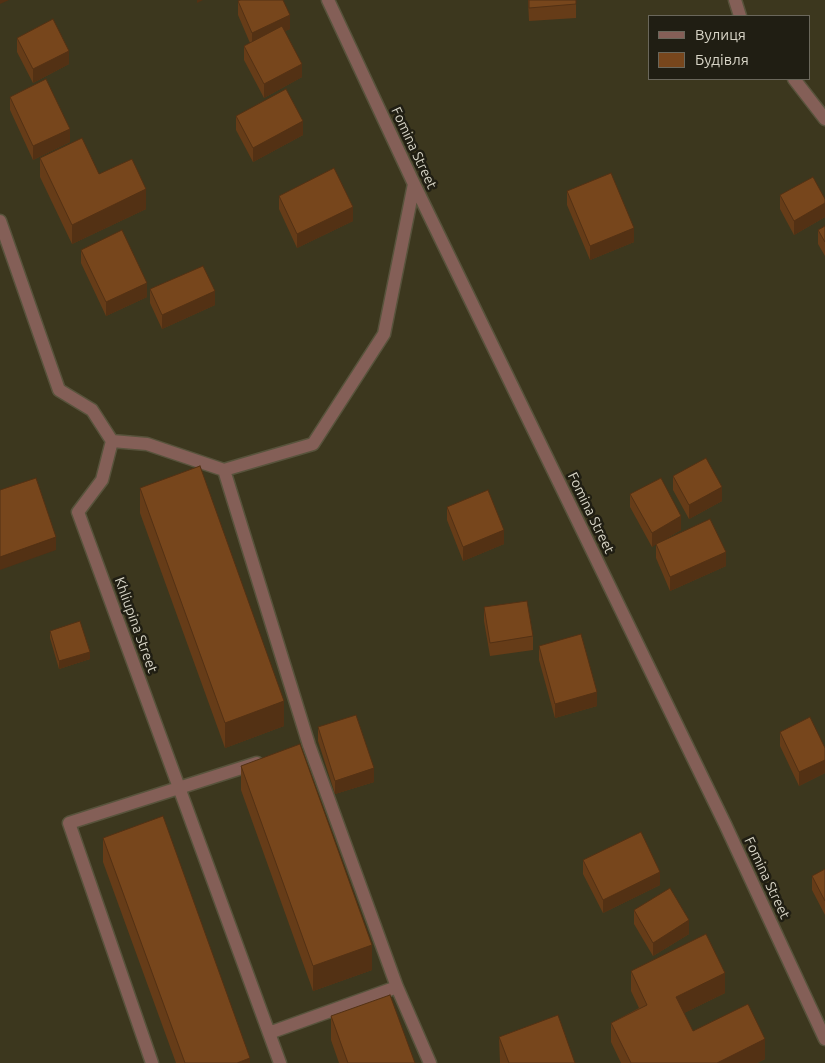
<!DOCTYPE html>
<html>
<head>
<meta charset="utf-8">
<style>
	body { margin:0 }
	#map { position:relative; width:825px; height:1063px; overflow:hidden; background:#3c371e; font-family:Ubuntu,sans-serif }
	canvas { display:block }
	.legend { position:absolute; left:648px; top:15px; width:162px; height:65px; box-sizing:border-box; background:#201e13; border:1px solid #6a675b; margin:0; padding:6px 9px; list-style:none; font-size:15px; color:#d8d5c7 }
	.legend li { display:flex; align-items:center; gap:10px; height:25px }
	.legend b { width:25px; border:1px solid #6a675b }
</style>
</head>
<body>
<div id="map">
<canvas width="825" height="1063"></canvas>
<ul class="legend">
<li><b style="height:6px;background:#845f57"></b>Вулиця</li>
<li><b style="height:14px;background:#77461c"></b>Будівля</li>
</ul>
</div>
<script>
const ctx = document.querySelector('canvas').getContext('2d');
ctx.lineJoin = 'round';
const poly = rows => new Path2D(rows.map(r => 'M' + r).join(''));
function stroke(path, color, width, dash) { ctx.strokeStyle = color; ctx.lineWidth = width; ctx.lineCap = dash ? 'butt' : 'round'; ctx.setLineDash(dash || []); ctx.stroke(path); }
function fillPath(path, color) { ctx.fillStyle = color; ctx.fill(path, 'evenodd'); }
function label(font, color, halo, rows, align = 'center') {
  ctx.font = font + ' Ubuntu,sans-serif'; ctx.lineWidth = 5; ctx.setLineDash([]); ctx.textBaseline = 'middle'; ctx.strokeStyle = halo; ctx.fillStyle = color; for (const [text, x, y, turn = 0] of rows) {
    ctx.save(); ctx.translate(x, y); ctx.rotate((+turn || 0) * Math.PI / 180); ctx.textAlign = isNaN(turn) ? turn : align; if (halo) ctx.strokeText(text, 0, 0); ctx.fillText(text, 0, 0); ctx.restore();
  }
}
const minor = poly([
	[328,0,414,184,725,824,825,1039],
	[735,0,740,16],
	[794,79,825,119],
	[0,221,59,390,92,410,112,441,102,480,78,512,280,1063],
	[112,441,147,444,224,470,313,444,384,334,414,184],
	[224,470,309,745,397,987,430,1063],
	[269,1033,397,987],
	[152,1063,69,823,257,763]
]);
const wall = poly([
	[528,0,576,0,576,18,529,21],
	[238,1,290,29,285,31,302,77,264,98,244,60,244,46,250,43,238,15],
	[17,38,69,64,33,83,17,52],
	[10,97,70,142,33,160,10,110],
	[236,116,303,135,253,162,236,130],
	[40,158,99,174,146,209,72,244,40,177],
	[567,191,634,242,590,260,567,205],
	[780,195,825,199,825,217,794,235,780,209],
	[279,196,353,221,297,248,279,209],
	[825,226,825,256,818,244,818,230],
	[81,250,147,297,106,316,81,263],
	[150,289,215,305,162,329,150,303],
	[673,476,722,501,689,519,673,490],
	[140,488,284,726,225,748,140,513],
	[630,494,681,530,662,541,726,566,670,591,656,558,656,544,652,547,630,507],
	[447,507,504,544,463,561,447,520],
	[484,607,533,636,533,650,490,656,484,621],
	[50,631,90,659,59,669,50,638],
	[539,646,597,706,555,718,539,660],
	[318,727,374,782,335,794,318,741],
	[780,732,825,748,825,773,799,786,780,746],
	[241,766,372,970,313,991,241,790],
	[103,838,250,1063,176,1063,103,862],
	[583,860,660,885,603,913,583,874],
	[825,869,825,915,812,890,812,876],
	[634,910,689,934,653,956,634,924],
	[631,971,725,993,684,1013,693,1031,765,1059,757,1063,621,1063,611,1042,611,1023,639,1008,631,991],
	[331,1016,415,1063,339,1063,331,1040],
	[499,1037,575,1063,500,1063]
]);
const shadedWall = poly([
	[0,0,9,0,0,4],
	[197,0,203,0,197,3],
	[290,15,290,29,252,47,252,33],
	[69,51,69,64,33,83,33,69],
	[302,64,302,77,264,98,264,84],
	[303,121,303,135,253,162,253,148],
	[70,129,70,142,33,160,33,146],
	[146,189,146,209,72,244,72,225],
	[825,203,825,217,794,235,794,221],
	[353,207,353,221,297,248,297,234],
	[634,228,634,242,590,260,590,246],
	[147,283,147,297,106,316,106,302],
	[215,291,215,305,162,329,162,315],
	[722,487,722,501,689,519,689,505],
	[681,516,681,530,652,547,652,533],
	[504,530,504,544,463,561,463,547],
	[56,537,56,550,0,570,0,557],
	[726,552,726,566,670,591,670,577],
	[90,652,90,659,59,669,59,661],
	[597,692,597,706,555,718,555,704],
	[284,701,284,726,225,748,225,723],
	[825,760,825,773,799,786,799,772],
	[374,768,374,782,335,794,335,781],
	[660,872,660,885,603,913,603,900],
	[689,920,689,934,653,956,653,943],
	[372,945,372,970,313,991,313,966],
	[725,973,725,993,676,1017,676,997],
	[765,1039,765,1059,757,1063,717,1063],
	[250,1058,250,1063,237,1063]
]);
const building = poly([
	[240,0,283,0,290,15,252,33,238,1,240,0],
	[529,0,576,0,576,4,529,8,529,0],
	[53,19,69,51,33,69,17,38,53,19],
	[282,26,302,64,264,84,244,46,282,26],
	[46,79,70,129,33,146,10,97,46,79],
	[286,89,303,121,253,148,236,116,286,89],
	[82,138,99,174,132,159,146,189,72,225,40,158,82,138],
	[334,168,353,207,297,234,279,196,334,168],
	[611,173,634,228,590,246,567,191,611,173],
	[813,177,825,199,825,203,794,221,780,195,813,177],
	[825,226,825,242,818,230,825,226],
	[122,230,147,283,106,302,81,250,122,230],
	[203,266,215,291,162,315,150,289,203,266],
	[706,458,722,487,689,505,673,476,706,458],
	[200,466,284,701,225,723,140,488,200,466],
	[36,478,56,537,0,557,0,490,36,478],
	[661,478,681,516,652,533,630,494,661,478],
	[488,490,504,530,463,547,447,507,488,490],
	[710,519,726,552,670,577,656,544,710,519],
	[527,601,533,636,490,643,484,607,527,601],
	[80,621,90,652,59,661,50,631,80,621],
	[581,634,597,692,555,704,539,646,581,634],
	[356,715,374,768,335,781,318,727,356,715],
	[810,717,825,748,825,760,799,772,780,732,810,717],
	[300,744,372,945,313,966,241,766,300,744],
	[163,816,250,1058,237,1063,185,1063,103,838,163,816],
	[641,832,660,872,603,900,583,860,641,832],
	[825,869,825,901,812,876,825,869],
	[670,888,689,920,653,943,634,910,670,888],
	[706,934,725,973,676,997,693,1031,748,1004,765,1039,717,1063,631,1063,611,1023,647,1005,631,971,706,934],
	[390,995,415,1063,348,1063,331,1016,390,995],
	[558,1015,575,1063,509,1063,499,1037,558,1015]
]);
const streetNames = [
	["Fomina Street",414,148,65],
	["Fomina Street",591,513,64],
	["Khliupina Street",136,625,70],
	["Fomina Street",767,878,65]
];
stroke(minor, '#58533c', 15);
stroke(minor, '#845f57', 12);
fillPath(wall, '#663c18');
fillPath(shadedWall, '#533114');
fillPath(building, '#77461c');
stroke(building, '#533114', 1);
label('14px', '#d8d5c7', '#201e13', streetNames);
</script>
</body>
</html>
